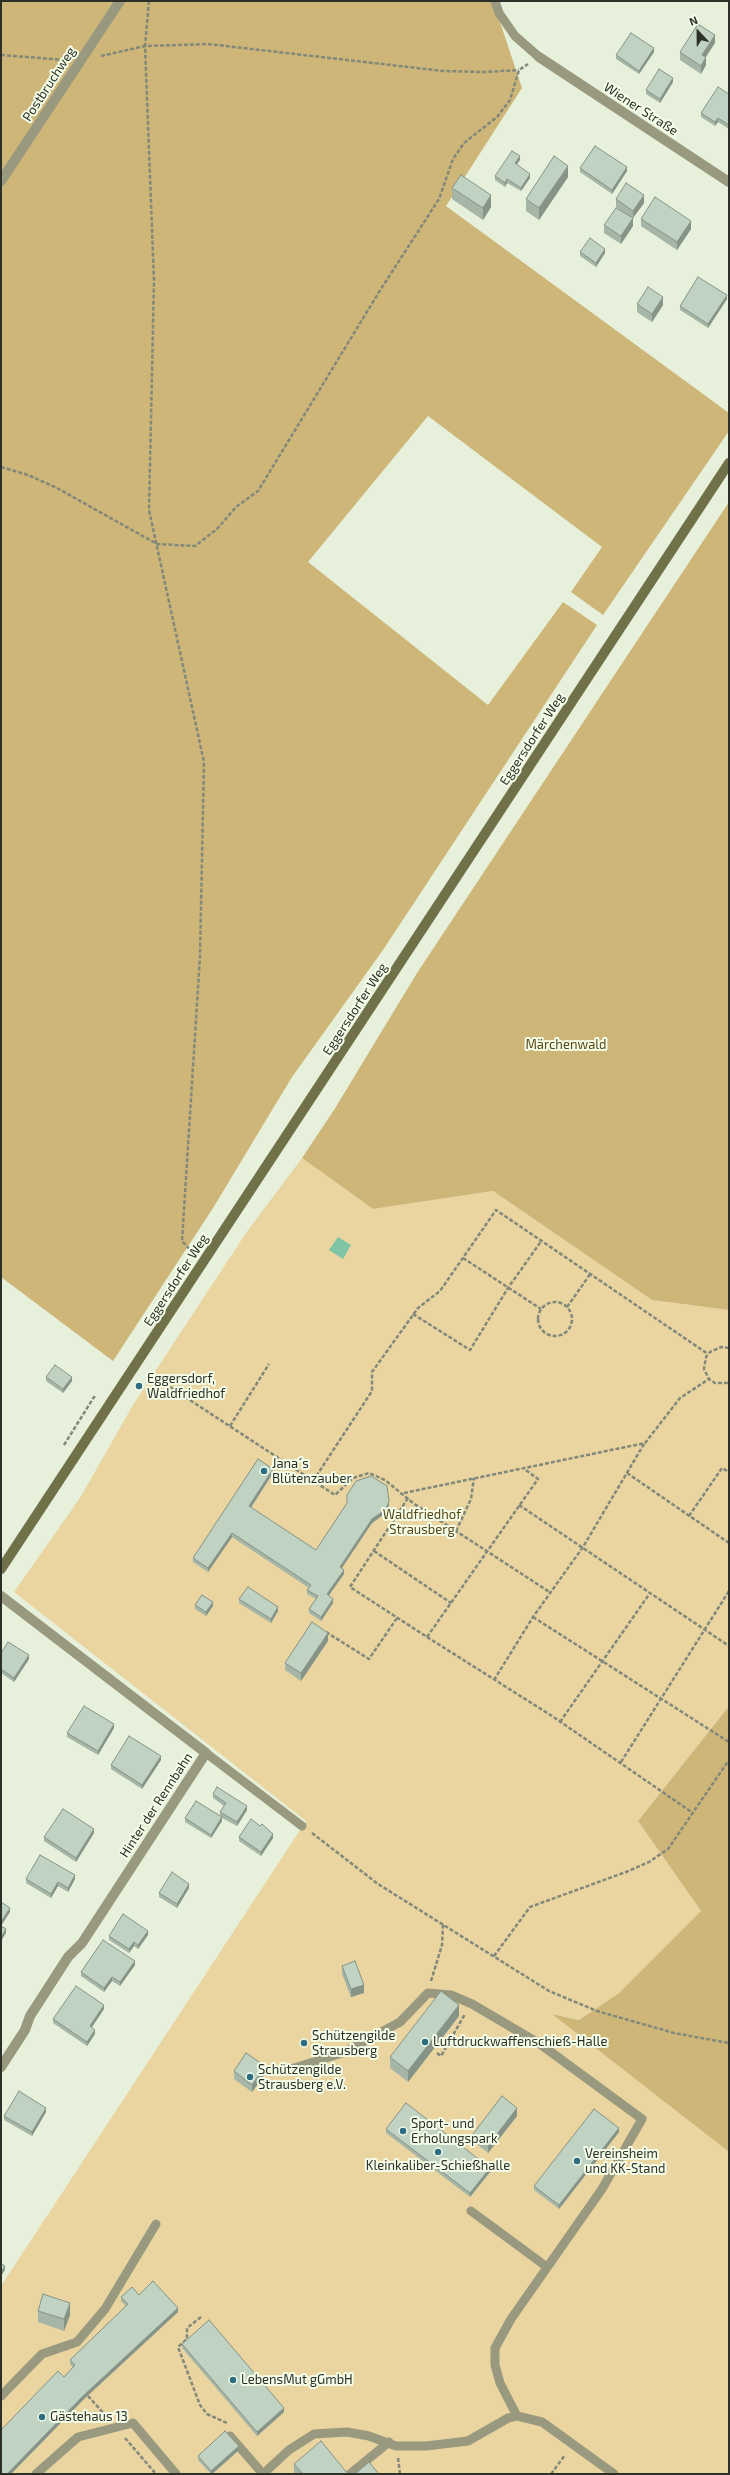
<!DOCTYPE html>
<html>
<head>
<meta charset="utf-8">
<style>
	body { margin:0 }
	#map { position:relative; width:730px; height:2475px; overflow:hidden; background:#e6f0da; font-family:"Exo 2",sans-serif }
	canvas { display:block }
	.frame { position:absolute; inset:0; border:2px solid #2d3028; pointer-events:none }
	.north { position:absolute; left:678px; top:12px; width:40px; height:40px; -webkit-text-stroke:3px #f4fde8; paint-order:stroke; rotate:338deg; font-size:11px; font-weight:700; line-height:16px; text-align:center; color:#2d3028 }
	.north::after { content:''; display:block; margin:auto; width:14px; height:18px; background:#2d3028; clip-path:polygon(50% 0,100% 100%,50% 72%,0 100%) }
</style>
</head>
<body>
<div id="map">
<canvas width="730" height="2475"></canvas>
<div class="frame"></div>
<div class="north">N</div>
</div>
<script>
const ctx = document.querySelector('canvas').getContext('2d');
ctx.lineJoin = 'round';
function fillPath(path, color) { ctx.fillStyle = color; ctx.fill(path, 'evenodd'); }
const poly = rows => new Path2D(rows.map(r => 'M' + r).join(''));
function stroke(path, color, width, dash) { ctx.strokeStyle = color; ctx.lineWidth = width; ctx.lineCap = dash ? 'butt' : 'round'; ctx.setLineDash(dash || []); ctx.stroke(path); }
function label(font, color, halo, rows, align = 'center') {
  ctx.font = font + ' "Exo 2",sans-serif'; ctx.lineWidth = 4; ctx.setLineDash([]); ctx.textBaseline = 'middle'; ctx.strokeStyle = halo; ctx.fillStyle = color; for (const [text, x, y, turn = 0] of rows) {
    ctx.save(); ctx.translate(x, y); ctx.rotate((+turn || 0) * Math.PI / 180); ctx.textAlign = isNaN(turn) ? turn : align; if (halo) ctx.strokeText(text, 0, 0); ctx.fillText(text, 0, 0); ctx.restore();
  }
}
const green = poly([
	[302,1158,373,1209,493,1191,652,1300,729,1310,729,1706,638,1821,701,1911,619,1993,579,2020,553,2014,729,2152,729,2474,1,2474,1,2286,306,1821,14,1592,80,1498,133,1405,248,1230]
]);
const forest = poly([
	[1,1,493,1,522,88,446,206,729,413,729,431,603,615,571,592,602,547,428,416,308,562,488,705,563,602,597,625,383,950,292,1077,213,1208,113,1361,1,1277],
	[729,502,729,1310,652,1300,493,1191,373,1209,302,1158,334,1110,417,973],
	[729,1706,729,2152,552,2014,579,2020,619,1993,701,1911,638,1821]
]);
const water = poly([
	[338,1237,351,1245,343,1259,329,1250]
]);
const path = poly([
	[149,1,145,46,154,280,149,510,204,762,200,956,182,1241,193,1253],
	[1,55,66,60],
	[101,56,145,46,208,44,443,71,485,72,519,70],
	[1,467,28,475,57,488,157,544,195,546,217,529,236,507,258,491,379,292,439,199,453,159,464,143,497,117,510,100,519,70,528,64],
	[463,1258,541,1309],
	'538 1319a17 17 0 1 1 34 0a17 17 0 1 1-34 0Z',
	[567,1307,591,1273],
	[413,1314,470,1350,508,1288,542,1240],
	[729,1348,721,1347,710,1352,706,1357,704,1369,709,1379,715,1383,729,1383],
	[150,1374,335,1495,353,1478,369,1473,385,1480,413,1503,551,1593],
	[230,1426,269,1364],
	[64,1445,94,1397,96,1399],
	[627,1473,729,1543],
	[313,1481,372,1391,372,1372,418,1308,440,1291,496,1210,708,1354],
	[404,1493,645,1443,680,1398,709,1379],
	[408,1498,350,1587,427,1637,538,1479,523,1468],
	[519,1505,729,1646],
	[689,1516,722,1468,729,1472],
	[456,1531,471,1499,474,1478],
	[374,1551,451,1603],
	[533,1617,729,1742],
	[326,1632,369,1659,397,1618],
	[427,1637,552,1716,693,1813],
	[494,1680,533,1617,583,1547,644,1444],
	[560,1722,650,1593],
	[621,1762,729,1591],
	[312,1833,378,1884,549,1991,597,2011,674,2033,729,2043],
	[494,1956,530,1907,626,1872,649,1862,668,1849,729,1760],
	[431,1981,442,1945,443,1924],
	[437,2053,441,2056,465,2014],
	[201,2317,187,2328,187,2339,178,2347,200,2405,207,2414,227,2423],
	[88,2396,106,2416],
	[125,2438,156,2474],
	[398,2458,400,2474],
	[551,2474,565,2455]
]);
const service = poly([
	[495,1,499,13,515,36,539,57],
	[206,1753,302,1826],
	[285,2071,345,2052,400,2022,428,1993,451,1995,472,2004,540,2044,642,2119,602,2189,511,2319,495,2348,495,2365,500,2383,517,2416],
	[471,2211,547,2267],
	[1,2396,42,2354,77,2342,105,2309,156,2224],
	[230,2436,263,2474],
	[36,2474,78,2437,133,2423,176,2474],
	[263,2474,289,2450,314,2434,347,2432,369,2436,396,2446,426,2446,468,2441,508,2418,517,2416,542,2422,614,2474],
	[350,2474,389,2442]
]);
const minor = poly([
	[539,57,729,182],
	[1,181,120,1],
	[1,1596,206,1753,82,1943,68,1957,30,2016,25,2030,1,2067]
]);
const secondary = poly([
	[1,1569,729,463]
]);
const wall = poly([
	[715,43,706,57,706,65,701,74,680,60,680,52],
	[654,52,639,74,616,59,616,55],
	[673,82,660,103,646,94,646,90],
	[729,94,729,129,718,122,715,126,701,117,701,113],
	[520,160,516,165,530,178,521,191,507,183,505,187,495,180,495,176],
	[580,168,627,171,612,194,580,172],
	[568,177,539,220,526,211,526,199],
	[452,188,491,207,483,220,452,199],
	[616,199,644,203,633,218,633,226,621,244,604,233,604,225,630,217,616,207],
	[641,219,691,229,677,250,641,226],
	[580,252,605,253,596,267,580,256],
	[727,299,708,328,680,310,680,306],
	[637,304,663,305,652,322,637,312],
	[46,1377,72,1381,63,1393,46,1381],
	[273,1473,251,1508,316,1550,389,1505,386,1513,372,1523,341,1568,344,1574,329,1595,333,1603,321,1621,309,1613,309,1609,316,1599,307,1594,307,1590,309,1588,232,1537,208,1572,193,1562,193,1558],
	[239,1599,278,1611,271,1623,239,1603],
	[195,1605,213,1606,206,1616,195,1609],
	[328,1641,301,1681,285,1670,285,1663],
	[1,1653,29,1659,14,1682,1,1673],
	[114,1728,98,1755,67,1737,67,1733],
	[161,1760,142,1789,111,1769,111,1765],
	[213,1794,247,1810,237,1826,222,1818,222,1821,211,1838,185,1822,185,1818,220,1816,220,1812,224,1806,213,1798],
	[94,1833,76,1862,44,1841,44,1837],
	[239,1837,273,1838,261,1856,239,1841],
	[26,1879,75,1879,68,1892,58,1886,51,1898,26,1883],
	[189,1888,177,1908,159,1897,159,1893],
	[148,1935,138,1949,134,1946,129,1953,109,1940,109,1936],
	[135,1965,120,1986,112,1981,104,1992,81,1976,81,1972],
	[342,1966,364,1993,351,1997,342,1974],
	[104,2009,91,2028,95,2034,87,2046,53,2023,53,2019],
	[459,2016,408,2082,390,2068,390,2057],
	[234,2071,265,2074,252,2092,234,2079],
	[46,2112,32,2136,4,2120,4,2116],
	[517,2116,488,2153,473,2141,473,2134],
	[386,2129,490,2172,470,2197,386,2133],
	[619,2132,559,2209,534,2190,534,2186],
	[139,2295,178,2312,83,2400,11,2474,1,2474,64,2377,73,2367,70,2364,70,2360,126,2306,121,2301,121,2297],
	[38,2311,70,2315,64,2331,38,2322],
	[182,2344,284,2412,257,2436,182,2348],
	[239,2450,212,2474,211,2474,198,2460,198,2456],
	[294,2464,348,2474,294,2474]
]);
const shadedWall = poly([
	[715,35,715,43,702,62,702,55],
	[654,48,654,52,639,74,639,71],
	[706,57,706,65,701,74,701,66],
	[673,78,673,82,660,103,660,99],
	[718,118,718,122,715,126,715,122],
	[520,156,520,160,515,167,515,163],
	[568,166,568,177,539,220,539,208],
	[627,167,627,171,612,194,612,190],
	[530,174,530,178,521,191,521,188],
	[507,179,507,183,505,187,505,183],
	[491,195,491,207,483,220,483,208],
	[644,195,644,203,633,218,633,211],
	[633,218,633,226,621,244,621,236],
	[691,221,691,229,677,250,677,242],
	[605,249,605,253,596,267,596,263],
	[727,295,727,299,708,328,708,324],
	[663,297,663,305,652,322,652,314],
	[72,1377,72,1381,63,1393,63,1389],
	[273,1469,273,1473,249,1510,249,1506],
	[389,1501,389,1505,386,1513,372,1523,340,1571,340,1567,372,1519],
	[232,1533,232,1537,208,1572,208,1568],
	[344,1570,344,1574,327,1598,327,1594],
	[333,1599,333,1603,321,1621,321,1617],
	[213,1602,213,1606,206,1616,206,1612],
	[278,1607,278,1611,271,1623,271,1619],
	[328,1633,328,1641,301,1681,301,1673],
	[29,1655,29,1659,14,1682,14,1678],
	[114,1724,114,1728,98,1755,98,1751],
	[161,1756,161,1760,142,1789,142,1785],
	[247,1806,247,1810,237,1826,237,1822],
	[222,1817,222,1821,211,1838,211,1835],
	[94,1829,94,1833,76,1862,76,1858],
	[273,1834,273,1838,261,1856,261,1852],
	[75,1875,75,1879,68,1892,68,1888],
	[58,1882,58,1886,51,1898,51,1894],
	[189,1884,189,1888,177,1908,177,1904],
	[10,1908,10,1912,1,1926,1,1922],
	[6,1929,6,1933,1,1941,1,1937],
	[148,1931,148,1935,138,1949,138,1945],
	[134,1942,134,1946,129,1953,129,1949],
	[135,1961,135,1965,120,1986,120,1982],
	[112,1977,112,1981,104,1992,104,1988],
	[364,1985,364,1993,351,1997,351,1989],
	[104,2005,104,2009,90,2030,90,2026],
	[459,2005,459,2016,408,2082,408,2071],
	[95,2030,95,2034,87,2046,87,2042],
	[265,2066,265,2074,252,2092,252,2085],
	[46,2108,46,2112,32,2136,32,2132],
	[517,2108,517,2116,488,2153,488,2146],
	[619,2128,619,2132,559,2209,559,2205],
	[490,2168,490,2172,470,2197,470,2193],
	[5,2266,5,2270,1,2276,1,2272],
	[70,2303,70,2315,64,2331,64,2319],
	[178,2308,178,2312,83,2400,11,2474,7,2474,83,2396],
	[284,2408,284,2412,257,2436,257,2432],
	[239,2446,239,2450,212,2474,211,2474,211,2471]
]);
const building = poly([
	[698,24,715,35,702,55,706,57,701,66,680,52,698,24],
	[631,33,654,48,639,71,616,55,631,33],
	[659,69,673,78,660,99,646,90,659,69],
	[718,87,729,94,729,125,718,118,715,122,701,113,718,87],
	[595,146,627,167,612,190,580,168,595,146],
	[512,151,520,156,515,163,530,174,521,188,507,179,505,183,495,176,512,151],
	[554,156,568,166,539,208,526,199,554,156],
	[461,175,491,195,483,208,452,188,461,175],
	[626,183,644,195,633,211,616,199,626,183],
	[655,197,691,221,677,242,641,219,655,197],
	[616,208,633,218,621,236,604,225,616,208],
	[590,238,605,249,596,263,580,252,590,238],
	[698,277,727,295,708,324,680,306,698,277],
	[648,287,663,297,652,314,637,304,648,287],
	[55,1365,72,1377,63,1389,46,1377,55,1365],
	[258,1459,273,1469,249,1506,316,1550,347,1503,347,1495,356,1481,371,1476,387,1486,389,1501,386,1509,372,1519,340,1567,344,1570,327,1594,333,1599,321,1617,309,1609,318,1596,307,1590,311,1585,232,1533,208,1568,193,1558,258,1459],
	[248,1587,278,1607,271,1619,239,1599,248,1587],
	[202,1595,213,1602,206,1612,195,1605,202,1595],
	[312,1622,328,1633,301,1673,285,1663,312,1622],
	[8,1642,29,1655,14,1678,1,1669,1,1653,8,1642],
	[84,1706,114,1724,98,1751,67,1733,84,1706],
	[129,1736,161,1756,142,1785,111,1765,129,1736],
	[217,1787,247,1806,237,1822,220,1812,226,1803,213,1794,217,1787],
	[196,1801,222,1817,211,1835,185,1818,196,1801],
	[63,1809,94,1829,76,1858,44,1837,63,1809],
	[251,1819,260,1826,262,1824,273,1834,261,1852,239,1837,251,1819],
	[40,1855,75,1875,68,1888,58,1882,51,1894,26,1879,40,1855],
	[172,1872,189,1884,177,1904,159,1893,172,1872],
	[1,1902,10,1908,1,1922,1,1902],
	[123,1914,148,1931,138,1945,134,1942,129,1949,109,1936,123,1914],
	[1,1926,6,1929,1,1937,1,1926],
	[103,1940,135,1961,120,1982,112,1977,104,1988,81,1972,103,1940],
	[355,1961,364,1985,351,1989,342,1966,355,1961],
	[76,1986,104,2005,90,2026,95,2030,87,2042,53,2019,76,1986],
	[441,1991,459,2005,408,2071,390,2057,441,1991],
	[246,2053,265,2066,252,2085,234,2071,246,2053],
	[19,2091,46,2108,32,2132,4,2116,19,2091],
	[502,2096,517,2108,488,2146,473,2134,502,2096],
	[406,2103,490,2168,470,2193,386,2129,406,2103],
	[594,2109,619,2128,559,2205,534,2186,594,2109],
	[1,2264,5,2266,1,2272,1,2264],
	[153,2281,178,2308,83,2396,7,2474,1,2474,1,2430,58,2371,64,2377,75,2365,70,2360,128,2304,121,2297,132,2287,139,2295,153,2281],
	[43,2294,70,2303,64,2319,38,2311,43,2294],
	[209,2320,284,2408,257,2432,182,2344,209,2320],
	[225,2431,239,2446,211,2471,198,2456,225,2431],
	[321,2441,348,2474,303,2474,294,2464,321,2441],
	[369,2462,379,2474,355,2474,369,2462]
]);
const markers = [
	[139,1386,4,"#2d6d81"],
	[264,1471,4,"#2d6d81"],
	[425,2042,4,"#2d6d81"],
	[304,2043,4,"#2d6d81"],
	[250,2077,4,"#2d6d81"],
	[403,2131,4,"#2d6d81"],
	[438,2152,4,"#2d6d81"],
	[577,2161,4,"#2d6d81"],
	[233,2380,4,"#2d6d81"],
	[42,2417,4,"#2d6d81"]
];
const streetNames = [
	["Postbruchweg",49,84,-57],
	["Wiener Straße",641,109,33],
	["Eggersdorfer Weg",532,739,-57],
	["Eggersdorfer Weg",355,1009,-57],
	["Eggersdorfer Weg",176,1280,-57],
	["Hinter der Rennbahn",156,1805,-57]
];
const parkNames = [
	["Märchenwald",566,1045],
	["Waldfriedhof",422,1515],
	["Strausberg",422,1530]
];
const poiNames = [
	["Eggersdorf,",147,1379],
	["Waldfriedhof",147,1394],
	["Jana´s",272,1464],
	["Blütenzauber",272,1479],
	["Schützengilde",312,2036],
	["Strausberg",312,2051],
	["Luftdruckwaffenschieß-Halle",433,2042],
	["Schützengilde",258,2070],
	["Strausberg e.V.",258,2085],
	["Sport- und",411,2124],
	["Erholungspark",411,2139],
	["Vereinsheim",585,2154],
	["und KK-Stand",585,2169],
	["Kleinkaliber-Schießhalle",438,2166,"center"],
	["LebensMut gGmbH",241,2380],
	["Gästehaus 13",50,2417]
];
fillPath(green, '#ead5a1');
fillPath(forest, '#ceb679');
fillPath(water, '#7ec4a5');
stroke(path, '#82887a', 2.5, [4, 2]);
stroke(service, '#98997e', 9);
stroke(minor, '#98997e', 10);
stroke(secondary, '#717149', 10);
fillPath(wall, '#a5b5a6');
fillPath(shadedWall, '#869387');
fillPath(building, '#c0d2c1');
stroke(building, '#869387', 1);
for (const [x, y, r, color] of markers) { const dot = new Path2D(); dot.arc(x, y, r, 0, 2 * Math.PI); ctx.fillStyle = color; ctx.fill(dot); stroke(dot, '#f4fde8', 1.5); }
label('13px', '#2d3028', '#f4fde8', streetNames);
label('13px', '#584717', '#f4fde8', parkNames);
label('13px', '#2d3028', '#f4fde8', poiNames, 'left');
</script>
</body>
</html>
